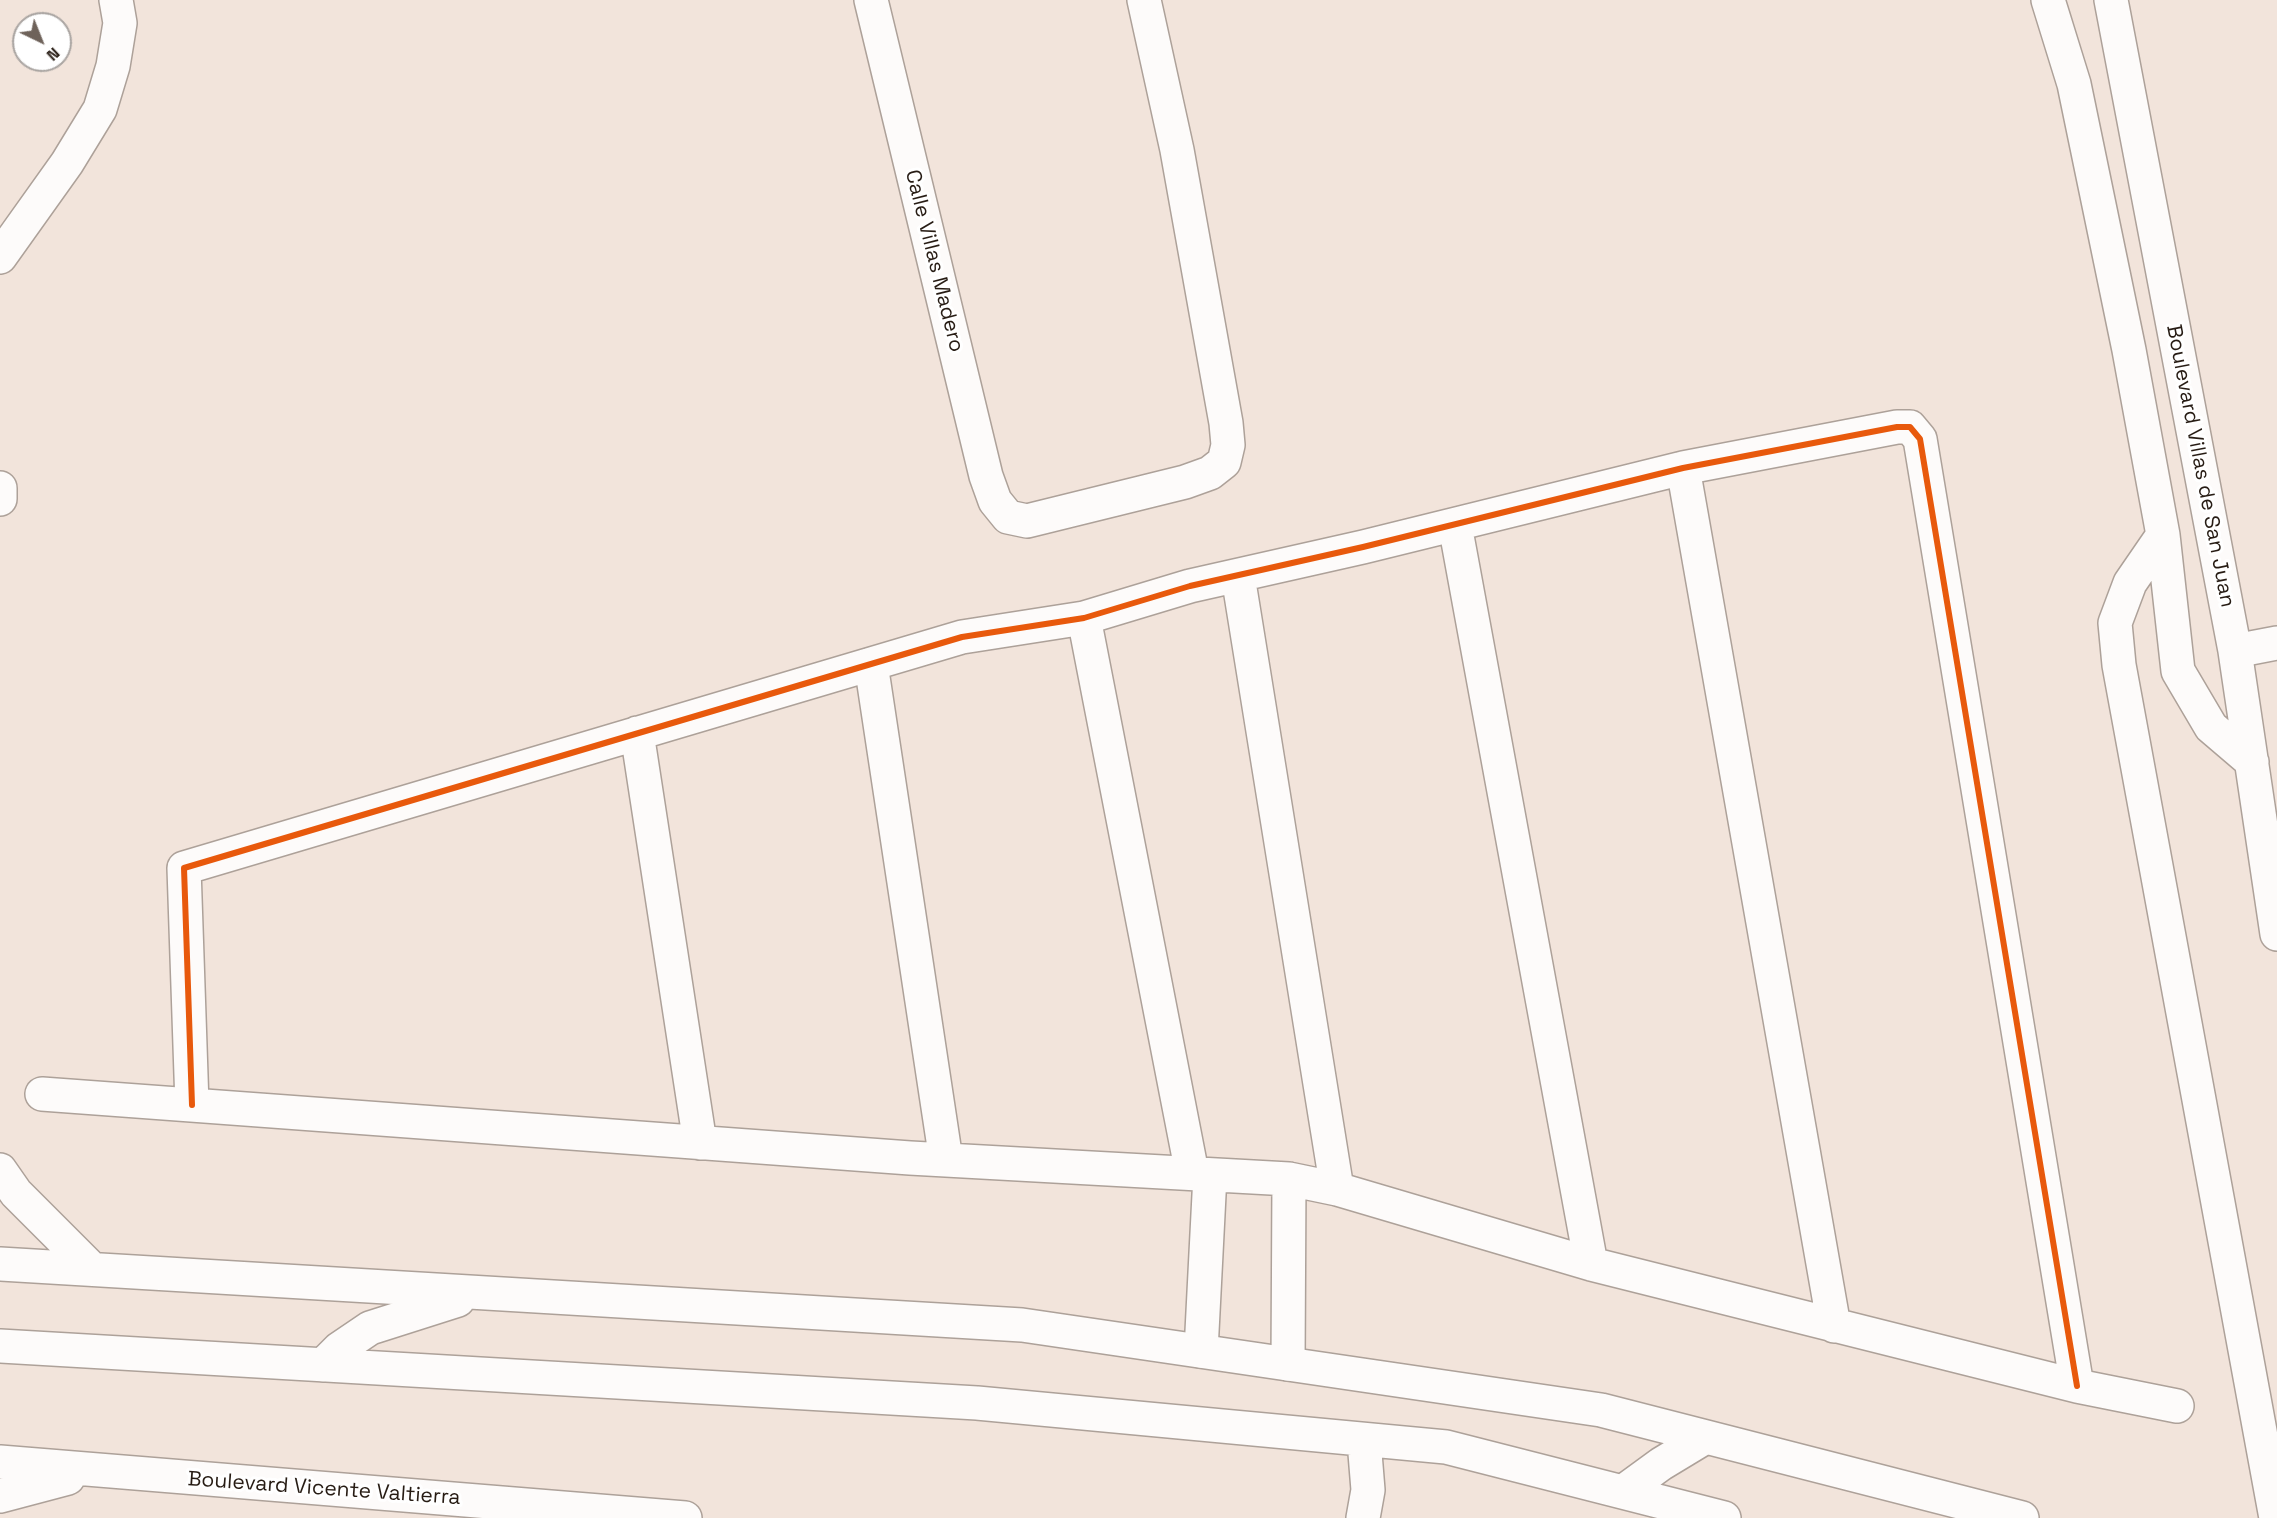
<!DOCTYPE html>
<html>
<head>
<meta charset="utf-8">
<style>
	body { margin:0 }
	#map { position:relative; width:2277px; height:1518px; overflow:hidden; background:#f2e4db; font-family:"Space Grotesk",sans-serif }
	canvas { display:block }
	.north { position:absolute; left:12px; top:12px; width:60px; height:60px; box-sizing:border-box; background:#fff; border:2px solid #a9a4a1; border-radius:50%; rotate:137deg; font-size:16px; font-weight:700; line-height:24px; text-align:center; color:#271c14 }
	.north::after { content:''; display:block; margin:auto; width:21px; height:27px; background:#6e625a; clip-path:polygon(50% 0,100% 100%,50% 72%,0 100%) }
</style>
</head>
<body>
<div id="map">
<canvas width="2277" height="1518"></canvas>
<div class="north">N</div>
</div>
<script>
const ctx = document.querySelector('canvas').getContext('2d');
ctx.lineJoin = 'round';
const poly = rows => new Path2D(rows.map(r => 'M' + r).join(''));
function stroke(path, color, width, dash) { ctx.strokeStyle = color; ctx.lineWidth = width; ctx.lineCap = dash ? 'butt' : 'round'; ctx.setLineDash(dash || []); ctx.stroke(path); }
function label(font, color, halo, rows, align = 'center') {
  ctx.font = font + ' "Space Grotesk",sans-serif'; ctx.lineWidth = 6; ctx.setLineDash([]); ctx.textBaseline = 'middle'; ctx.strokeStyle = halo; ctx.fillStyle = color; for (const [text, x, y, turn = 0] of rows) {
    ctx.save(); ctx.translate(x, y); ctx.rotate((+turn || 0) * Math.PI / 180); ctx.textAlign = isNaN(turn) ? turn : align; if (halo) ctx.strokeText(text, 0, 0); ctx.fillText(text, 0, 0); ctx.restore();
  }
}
const street = poly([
	[871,0,986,476,995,501,1008,517,1027,521,1185,482,1210,473,1224,462,1228,445,1226,423,1177,150,1144,0],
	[2048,0,2074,84,2129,350,2163,535,2178,671,2211,727,2252,762],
	[2111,0,2235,651,2277,934],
	[0,257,67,163,100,109,113,66,120,23,116,0],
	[1683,468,1834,1326],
	[0,488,0,499],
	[1455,525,1591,1264],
	[2163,535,2130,583,2115,623,2119,665,2276,1518],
	[1084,618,1192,1173],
	[2235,651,2277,643],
	[871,664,946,1160],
	[637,733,700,1143],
	[42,1094,910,1158,1289,1179,1337,1189,1238,576],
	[192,1105,184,868,962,637,1084,618,1190,586,1363,547,1683,468,1897,427,1910,427,1920,439,2077,1386],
	[1337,1189,1591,1264,2077,1386,2177,1406],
	[1201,1351,1210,1175],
	[1288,1364,1289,1179]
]);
const secondary = poly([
	[0,1170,16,1193,92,1269],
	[0,1264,1022,1325,1601,1410,2022,1518],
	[0,1346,977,1403,1446,1447,1724,1518],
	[323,1365,339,1349,370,1328,458,1300],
	[0,1462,685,1518],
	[1624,1491,1661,1464,1704,1438],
	[0,1496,68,1478],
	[1363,1518,1368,1490,1364,1441]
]);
const cycleway = poly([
	[192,1105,184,868,962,637,1084,618,1190,586,1363,547,1683,468,1897,427,1910,427,1920,439,2077,1386]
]);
const streetNames = [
	["Calle Villas Madero",934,261,76],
	["Boulevard Villas de San Juan",2200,466,79],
	["Boulevard Vicente Valtierra",324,1489,4]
];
stroke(street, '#ada199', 36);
stroke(secondary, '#ada199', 36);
stroke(street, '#fdfbfa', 33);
stroke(secondary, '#fdfbfa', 33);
stroke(cycleway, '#e8590c', 6);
label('21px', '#271c14', '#fff', streetNames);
</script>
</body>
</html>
